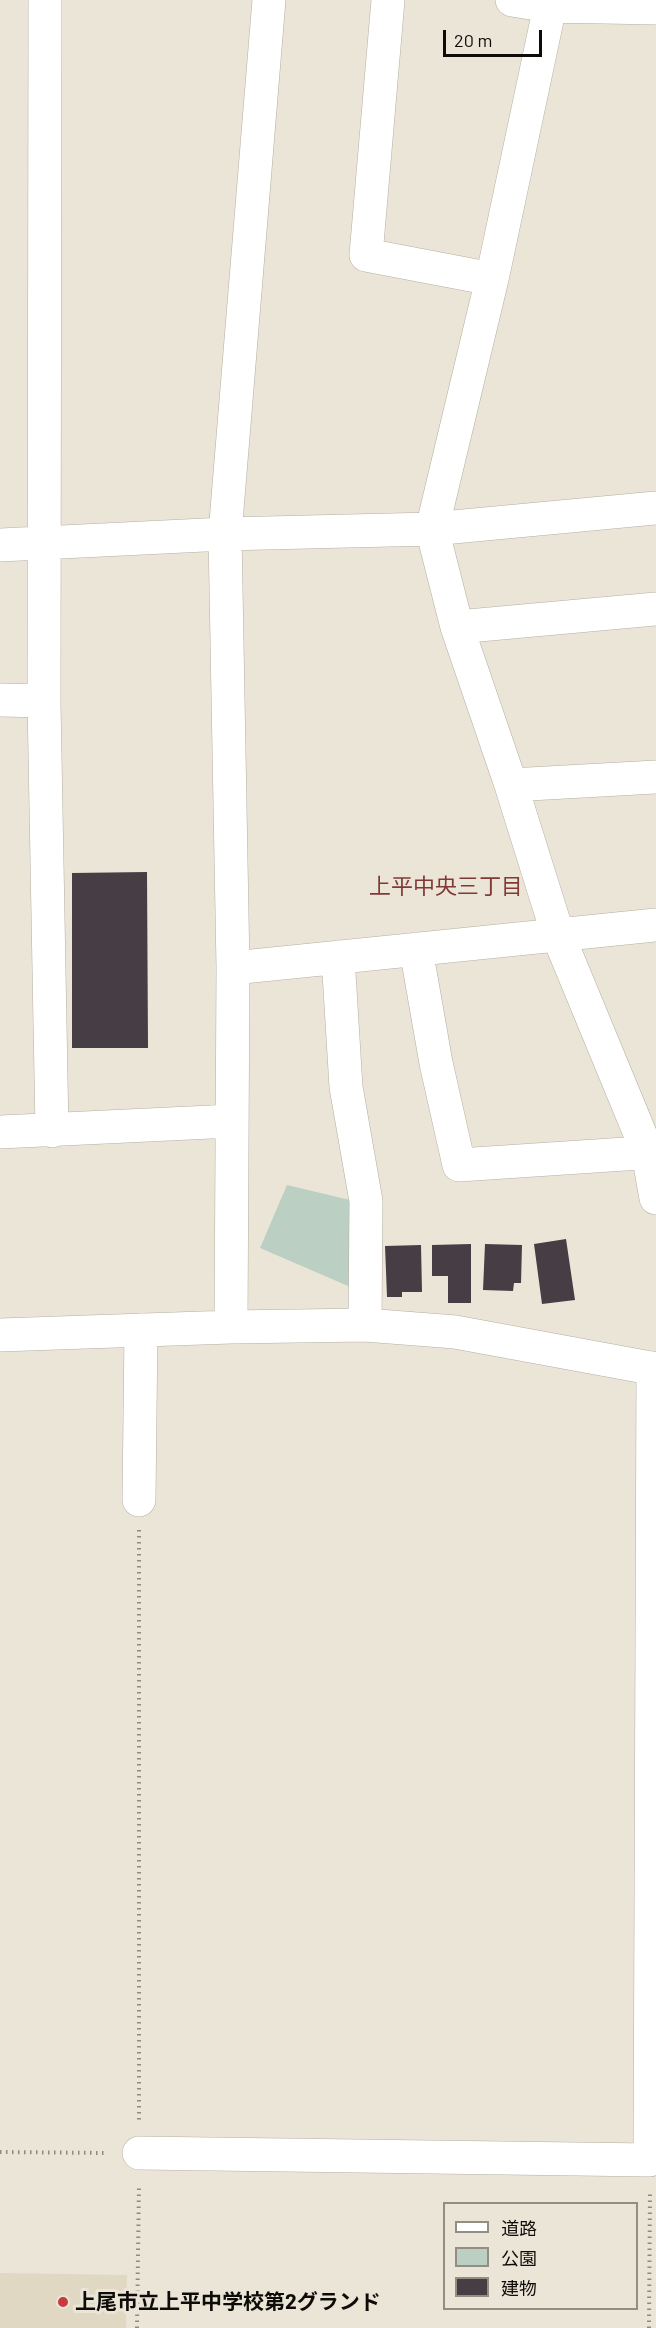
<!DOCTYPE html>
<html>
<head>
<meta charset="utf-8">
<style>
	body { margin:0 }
	#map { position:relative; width:656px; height:2328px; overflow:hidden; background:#ebe5d7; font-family:Barlow,"Noto Sans JP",sans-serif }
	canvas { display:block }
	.legend { position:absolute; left:443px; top:2202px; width:195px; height:108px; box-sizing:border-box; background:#ebe5d7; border:2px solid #938e84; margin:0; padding:8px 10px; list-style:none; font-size:18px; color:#0e0c08 }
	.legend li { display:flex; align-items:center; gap:12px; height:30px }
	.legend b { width:30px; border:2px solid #938e84 }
	.scale { position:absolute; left:443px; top:30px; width:99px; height:27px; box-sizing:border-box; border:3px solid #0e0c08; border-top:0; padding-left:8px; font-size:18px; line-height:21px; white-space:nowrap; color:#0e0c08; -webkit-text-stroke:4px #ebe5d7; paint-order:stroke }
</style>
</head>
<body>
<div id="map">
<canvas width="656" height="2328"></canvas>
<ul class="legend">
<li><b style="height:8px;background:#fff"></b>道路</li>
<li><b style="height:16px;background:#bbcfc3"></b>公園</li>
<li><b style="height:16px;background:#473d45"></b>建物</li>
</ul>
<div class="scale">20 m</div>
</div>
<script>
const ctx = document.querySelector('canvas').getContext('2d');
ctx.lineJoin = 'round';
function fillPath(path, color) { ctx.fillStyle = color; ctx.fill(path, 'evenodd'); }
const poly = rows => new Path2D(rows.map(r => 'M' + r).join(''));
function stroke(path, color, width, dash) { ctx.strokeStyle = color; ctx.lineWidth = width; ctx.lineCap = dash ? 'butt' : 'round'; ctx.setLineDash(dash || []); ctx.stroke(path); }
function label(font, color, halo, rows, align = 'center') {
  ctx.font = font + ' Barlow,"Noto Sans JP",sans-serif'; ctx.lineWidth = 6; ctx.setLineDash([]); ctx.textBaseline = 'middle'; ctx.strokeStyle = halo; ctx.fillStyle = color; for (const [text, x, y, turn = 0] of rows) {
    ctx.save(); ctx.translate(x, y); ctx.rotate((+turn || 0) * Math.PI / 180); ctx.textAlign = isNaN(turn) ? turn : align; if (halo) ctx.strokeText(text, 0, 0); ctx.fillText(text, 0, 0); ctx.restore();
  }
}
const built = poly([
	[0,2273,127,2275,126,2328,0,2328]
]);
const green = poly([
	[287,1185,354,1201,355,1289,260,1248]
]);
const building = poly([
	[147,872,148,1048,72,1048,72,873],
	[566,1239,575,1300,542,1304,534,1244],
	[471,1244,471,1303,448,1303,448,1276,432,1276,432,1245],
	[485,1244,522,1245,521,1283,514,1283,513,1291,483,1290],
	[421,1245,422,1292,402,1292,402,1297,387,1297,385,1246]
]);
const path = poly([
	[139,1530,139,2120],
	[0,2152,108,2153],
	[137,2328,139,2184],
	[649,2328,650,2191]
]);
const minor = poly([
	[45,0,44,701,52,1131],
	[388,0,366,255,492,279],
	[512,0,550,6,656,8],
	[550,6,492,279,432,529,457,627,511,785,558,935,648,1153,656,1198],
	[0,545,225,534,432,529,656,508],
	[457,627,656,609],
	[0,700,44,701],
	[511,785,656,777],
	[416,949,436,1063,459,1165,656,1152],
	[338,957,346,1087,366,1201,365,1325],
	[233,968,656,925],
	[0,1132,232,1121],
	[231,1327,233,968,225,534,269,0],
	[0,1335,231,1327,365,1325,455,1332,656,1369],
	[139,1500,141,1330],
	[139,2153,650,2160,653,1368]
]);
const markers = [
	[63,2302,6,"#c9393f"]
];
const poiNames = [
	["上尾市立上平中学校第2グランド",75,2302]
];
const neighbourhoodNames = [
	["上平中央三丁目",446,887]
];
fillPath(built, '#e0d8c3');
fillPath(green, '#bbcfc3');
fillPath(building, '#473d45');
stroke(minor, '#b4afa2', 34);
stroke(path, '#8e8a80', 4, [1.5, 4.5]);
stroke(minor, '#fff', 33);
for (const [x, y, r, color] of markers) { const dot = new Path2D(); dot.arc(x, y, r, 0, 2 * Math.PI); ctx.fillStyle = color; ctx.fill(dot); stroke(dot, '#ebe5d7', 2); }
label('bold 21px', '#0e0c08', '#ebe5d7', poiNames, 'left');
label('22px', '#813937', '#ebe5d7', neighbourhoodNames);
</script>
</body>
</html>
